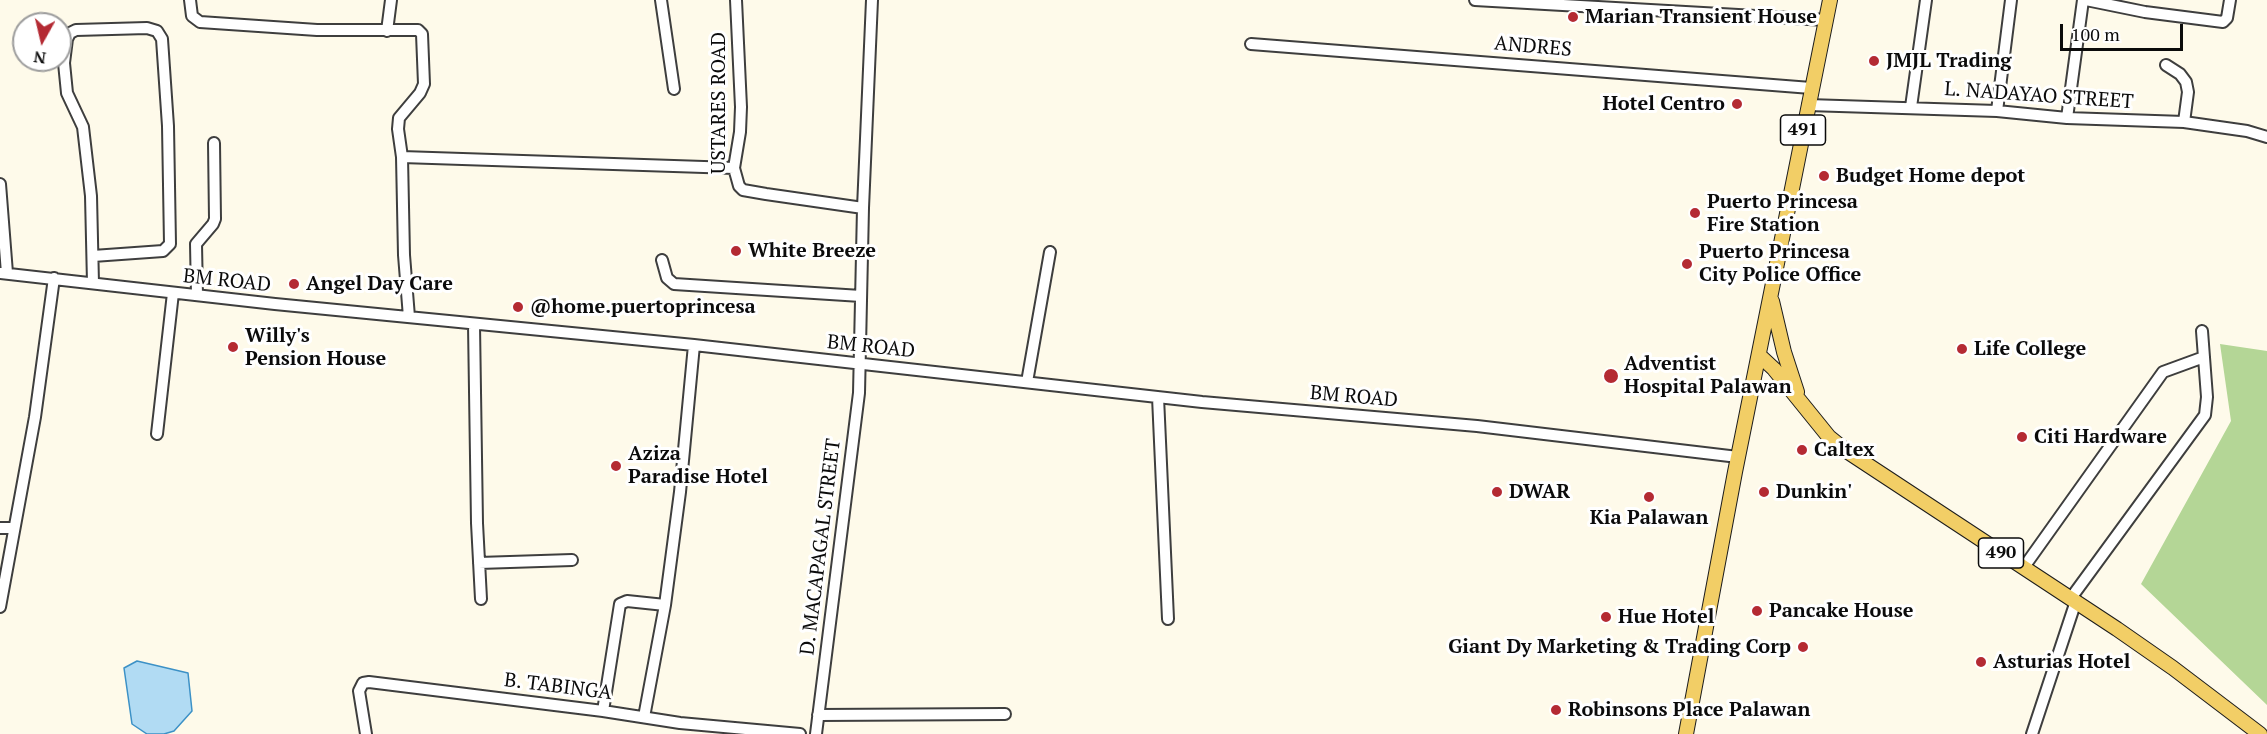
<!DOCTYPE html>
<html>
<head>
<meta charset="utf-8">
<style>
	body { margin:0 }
	#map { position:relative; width:2267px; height:734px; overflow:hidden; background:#fefaea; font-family:"PT Serif",serif }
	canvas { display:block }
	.north { position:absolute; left:12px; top:12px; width:60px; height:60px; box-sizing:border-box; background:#fff; border:2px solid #9d9d9d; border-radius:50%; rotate:188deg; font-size:16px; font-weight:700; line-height:24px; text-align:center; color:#0b0b0b }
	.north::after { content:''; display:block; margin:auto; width:21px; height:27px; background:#b42a33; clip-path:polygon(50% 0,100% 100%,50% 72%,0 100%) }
	.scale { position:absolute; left:2060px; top:24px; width:123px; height:27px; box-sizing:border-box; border:3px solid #0b0b0b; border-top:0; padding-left:8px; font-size:18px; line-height:21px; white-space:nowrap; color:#0b0b0b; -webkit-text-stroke:4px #fff; paint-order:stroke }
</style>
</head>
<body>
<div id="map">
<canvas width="2267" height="734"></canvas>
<div class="north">N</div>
<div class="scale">100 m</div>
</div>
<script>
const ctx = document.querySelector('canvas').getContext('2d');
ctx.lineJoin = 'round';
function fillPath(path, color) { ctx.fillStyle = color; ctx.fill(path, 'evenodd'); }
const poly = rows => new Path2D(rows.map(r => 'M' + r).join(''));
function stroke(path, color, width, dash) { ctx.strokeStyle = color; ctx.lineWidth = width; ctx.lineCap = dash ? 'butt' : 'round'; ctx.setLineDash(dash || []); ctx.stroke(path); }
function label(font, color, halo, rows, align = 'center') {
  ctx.font = font + ' "PT Serif",serif'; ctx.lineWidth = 6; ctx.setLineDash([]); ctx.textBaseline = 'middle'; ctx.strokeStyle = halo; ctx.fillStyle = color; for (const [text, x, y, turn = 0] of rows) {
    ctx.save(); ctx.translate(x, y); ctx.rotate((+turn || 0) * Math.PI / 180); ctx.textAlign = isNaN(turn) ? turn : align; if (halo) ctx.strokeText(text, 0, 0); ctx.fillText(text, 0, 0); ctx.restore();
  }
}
const forest = poly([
	[2220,344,2267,351,2267,705,2141,584,2231,421]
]);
const water = poly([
	[137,661,188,673,192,711,174,731,164,734,147,734,132,724,124,668,137,661]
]);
const minor = poly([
	[190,0,192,16,200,22,317,30,418,30,422,34,424,84,420,93,399,118,398,129,402,157,404,255,409,317],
	[661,0,674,89],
	[736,0,741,107,740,132,734,168,739,186,743,190,766,194,863,208],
	[1475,0,1826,20],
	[2086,0,2145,12,2223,22,2227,18,2230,0],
	[387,31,391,0],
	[1251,44,1811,88],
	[2166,65,2180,74,2186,82,2188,92,2184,122],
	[1808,105,1997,111,2067,118,2184,122,2247,131,2267,137],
	[1911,107,1926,0],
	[1997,111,2011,0],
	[2067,118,2083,0],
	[402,157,734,168],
	[0,184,7,273],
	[93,256,163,251,170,244,168,126,162,39,157,31,147,28,76,30,70,33,67,39,64,63,67,93,83,127,91,196,93,283],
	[662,260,667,278,674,284,861,296],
	[0,273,275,304,694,345,1202,402,1477,426,1738,457],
	[197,295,196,244,213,224,215,219,214,143],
	[474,325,477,523,481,599],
	[1027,382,1050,252],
	[1158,397,1168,619],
	[157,434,173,293],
	[0,528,14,528],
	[479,563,572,560],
	[2024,567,2163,372,2204,357],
	[2071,598,2205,415,2207,397,2202,331],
	[0,607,35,417,54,278],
	[603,711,620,604,627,601,665,605],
	[818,715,1005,714],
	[644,717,665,605,680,492,694,345],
	[366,734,359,691,363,683,369,682,603,711,680,723,800,734],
	[816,734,859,393,863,208,872,0],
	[2032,734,2076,601]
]);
const major = poly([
	[1772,301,1784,352,1797,392],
	[1759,355,1774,369,1829,437,1845,450,2117,629,2173,668,2260,734],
	[1686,734,1735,472,1830,0]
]);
const markers = [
	[1573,17,6,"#b42a33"],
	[1874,61,6,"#b42a33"],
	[1737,104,6,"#b42a33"],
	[1824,176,6,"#b42a33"],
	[1695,213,6,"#b42a33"],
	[736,251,6,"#b42a33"],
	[1687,264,6,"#b42a33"],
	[294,284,6,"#b42a33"],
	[518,307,6,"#b42a33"],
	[233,347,6,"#b42a33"],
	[1962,349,6,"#b42a33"],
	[1611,376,8,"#b42a33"],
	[2022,437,6,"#b42a33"],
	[1802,450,6,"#b42a33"],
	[616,466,6,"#b42a33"],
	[1497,492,6,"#b42a33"],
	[1764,492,6,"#b42a33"],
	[1649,497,6,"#b42a33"],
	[1757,611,6,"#b42a33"],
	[1606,617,6,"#b42a33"],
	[1803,647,6,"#b42a33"],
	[1981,662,6,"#b42a33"],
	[1556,710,6,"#b42a33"]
];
const shields = [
	[1803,130,45],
	[2001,553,45]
];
const shieldNames = [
	["491",1803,130],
	["490",2001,553]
];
const poiNames = [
	["Marian Transient House",1585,17],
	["JMJL Trading",1886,61],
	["Hotel Centro",1725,104,"right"],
	["Budget Home depot",1836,176],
	["Puerto Princesa",1707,202],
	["Fire Station",1707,225],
	["White Breeze",748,251],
	["Puerto Princesa",1699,252],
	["City Police Office",1699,275],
	["Angel Day Care",306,284],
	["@home.puertoprincesa",530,307],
	["Willy's",245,336],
	["Pension House",245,359],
	["Life College",1974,349],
	["Adventist",1624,364],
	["Hospital Palawan",1624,387],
	["Citi Hardware",2034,437],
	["Caltex",1814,450],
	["Aziza",628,454],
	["Paradise Hotel",628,477],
	["DWAR",1509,492],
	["Dunkin'",1776,492],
	["Kia Palawan",1649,518,"center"],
	["Pancake House",1769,611],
	["Hue Hotel",1618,617],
	["Giant Dy Marketing & Trading Corp",1791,647,"right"],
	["Asturias Hotel",1993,662],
	["Robinsons Place Palawan",1568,710]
];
const streetNames = [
	["ANDRES",1533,47,5],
	["L. NADAYAO STREET",2039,96,4],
	["USTARES ROAD",719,103,-90],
	["BM ROAD",227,281,6],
	["BM ROAD",871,347,6],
	["BM ROAD",1354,397,5],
	["D. MACAPAGAL STREET",821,547,-83],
	["B. TABINGA",558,687,7]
];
fillPath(forest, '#b4d696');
fillPath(water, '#b1dbf3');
stroke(water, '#3c91c6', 1.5);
stroke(minor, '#3e3e3e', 14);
stroke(major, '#1c1c1c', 16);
stroke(minor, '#fff', 10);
stroke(major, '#f2ce66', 14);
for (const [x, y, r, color] of markers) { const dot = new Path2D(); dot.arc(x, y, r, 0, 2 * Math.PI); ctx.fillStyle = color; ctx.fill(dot); stroke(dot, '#fff', 2); }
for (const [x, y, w] of shields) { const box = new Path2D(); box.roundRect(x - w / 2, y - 15, w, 30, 4.5); ctx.fillStyle = '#fff'; ctx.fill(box); stroke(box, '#0b0b0b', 1.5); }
label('bold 18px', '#0b0b0b', null, shieldNames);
label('bold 20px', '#0b0b0b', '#fff', poiNames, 'left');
label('20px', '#0b0b0b', '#fff', streetNames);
</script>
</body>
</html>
